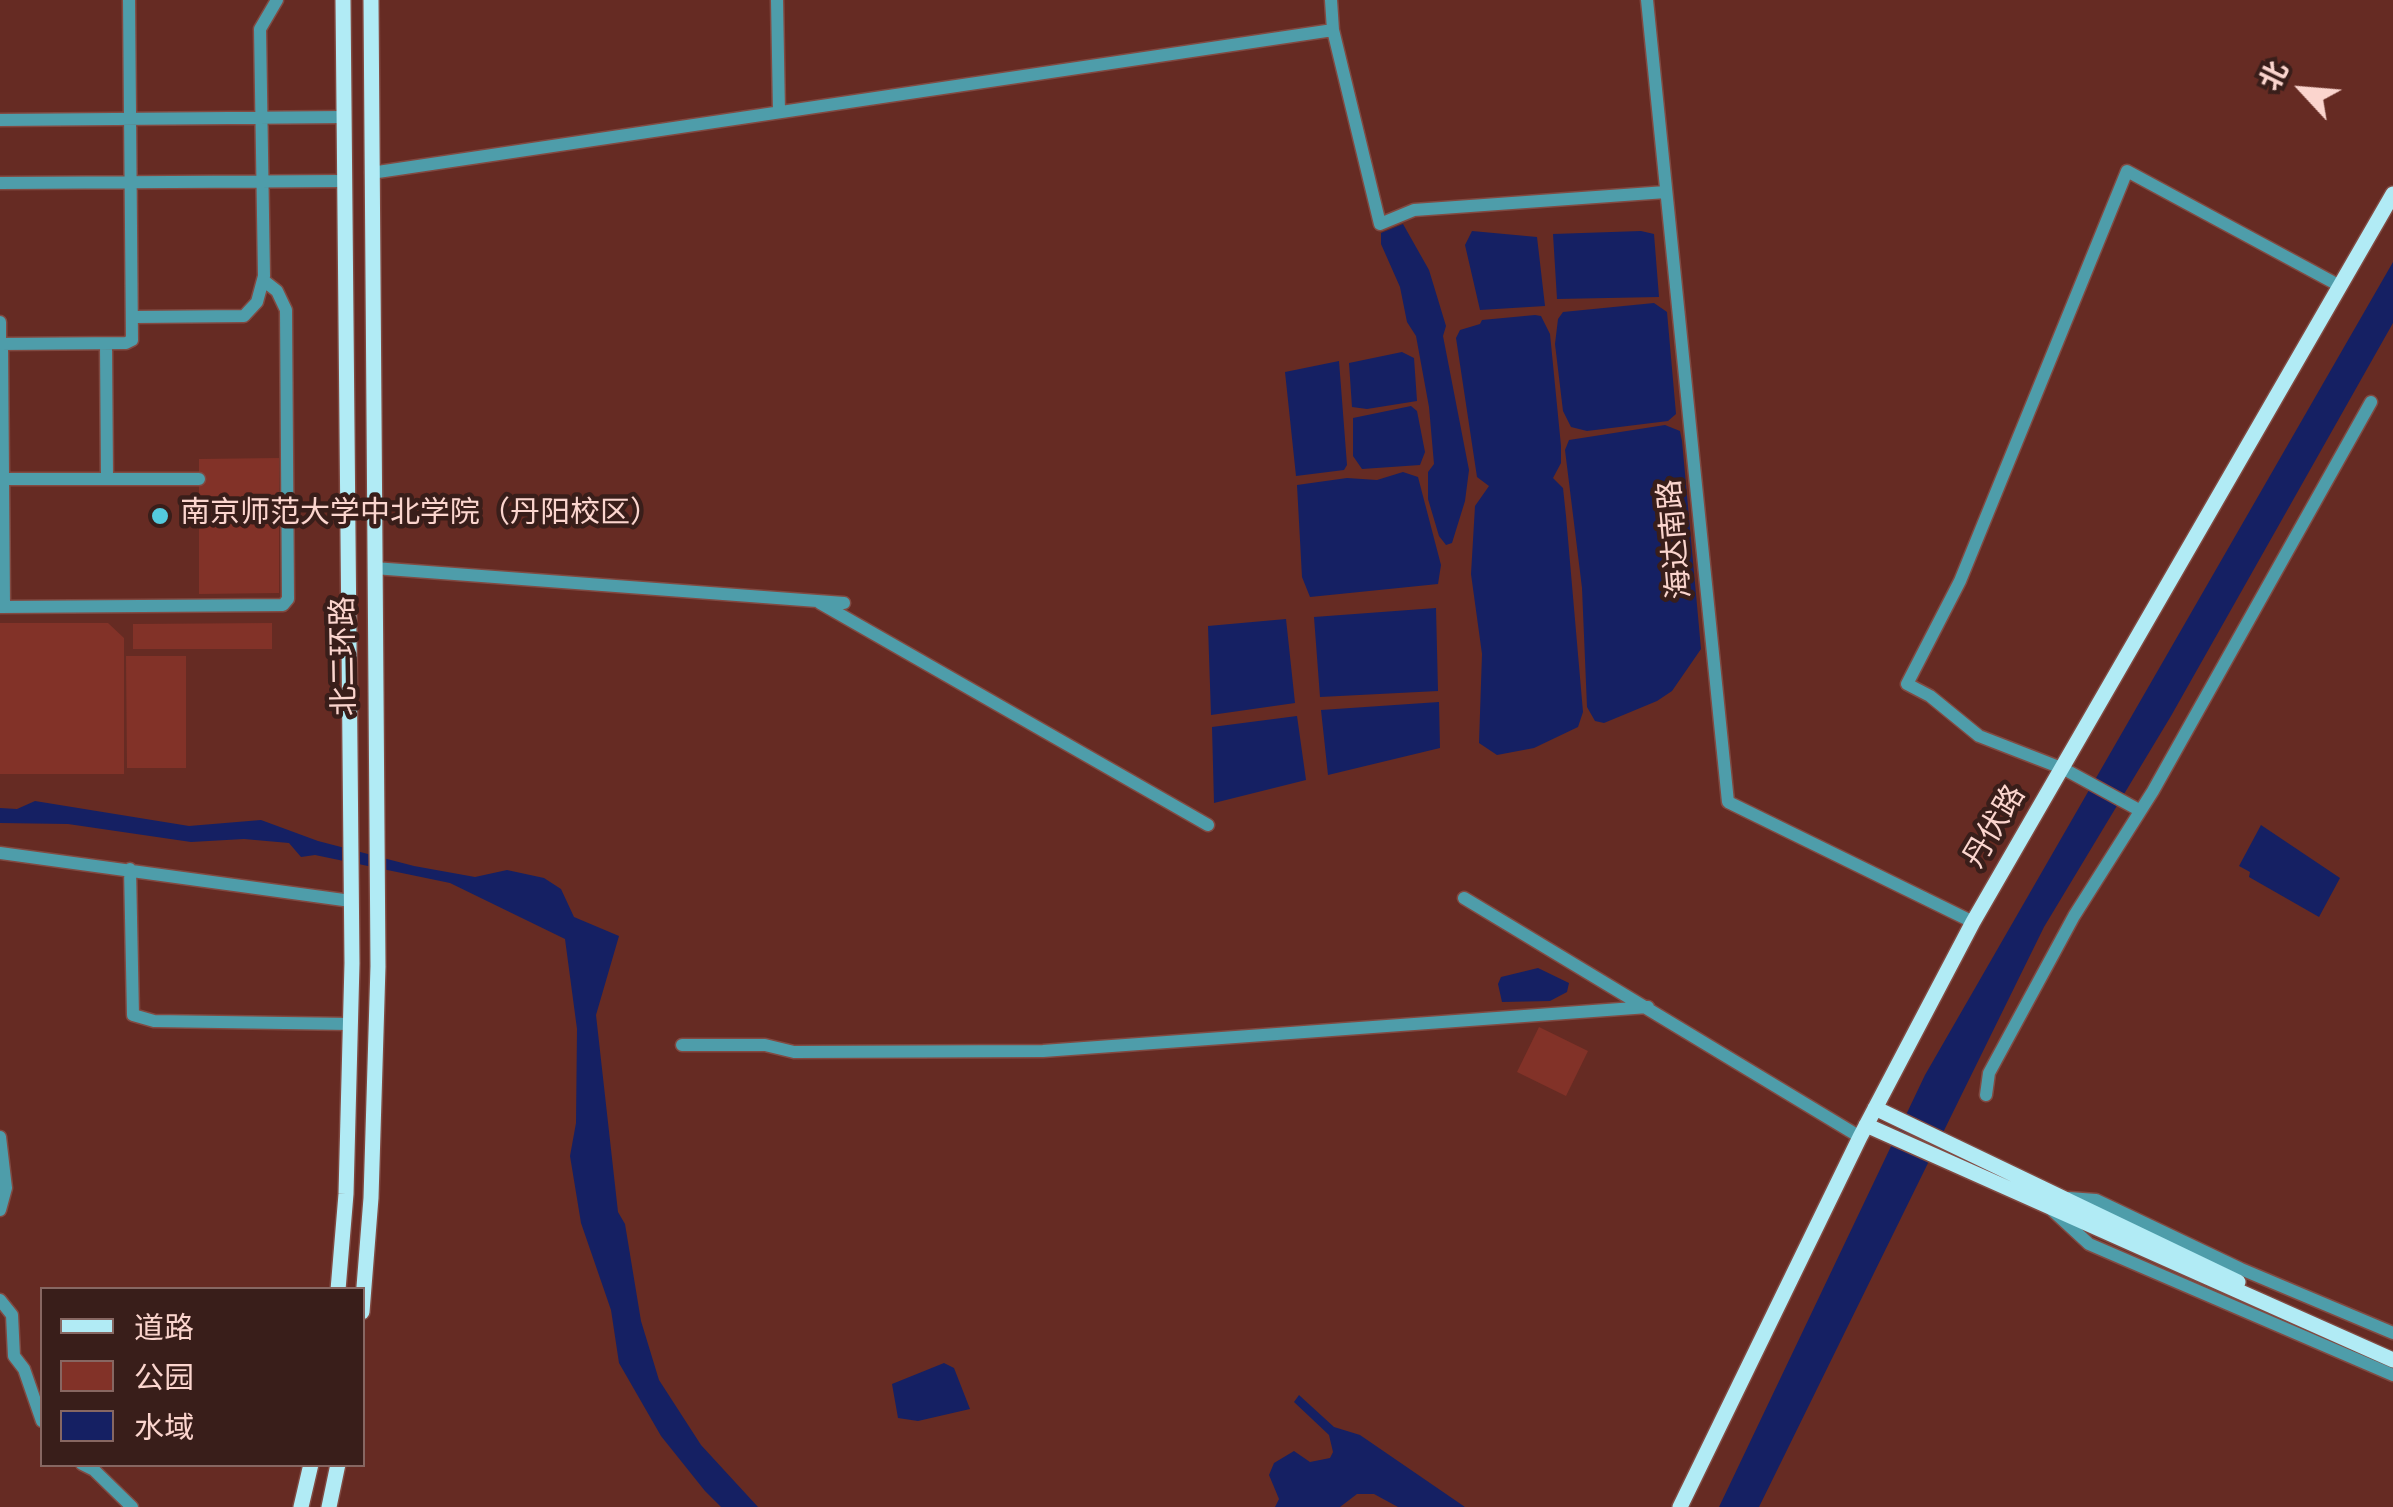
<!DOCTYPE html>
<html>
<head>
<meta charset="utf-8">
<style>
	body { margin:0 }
	#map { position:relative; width:2393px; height:1507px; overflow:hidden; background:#662b23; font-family:Overpass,"Noto Sans SC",sans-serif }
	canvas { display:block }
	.legend { position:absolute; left:40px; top:1287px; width:325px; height:180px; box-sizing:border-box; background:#391e1a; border:2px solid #876762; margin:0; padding:12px 18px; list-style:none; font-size:30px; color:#fbd5ce }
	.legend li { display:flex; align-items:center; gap:20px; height:50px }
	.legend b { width:50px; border:2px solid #876762 }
	.north { position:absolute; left:2253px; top:40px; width:100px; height:100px; -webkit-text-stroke:8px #391e1a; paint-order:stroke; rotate:296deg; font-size:28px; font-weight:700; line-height:40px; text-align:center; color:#fbd5ce }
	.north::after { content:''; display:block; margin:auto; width:35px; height:45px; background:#fbd5ce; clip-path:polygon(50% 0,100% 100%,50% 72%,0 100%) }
</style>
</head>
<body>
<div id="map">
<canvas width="2393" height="1507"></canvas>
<ul class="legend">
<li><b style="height:12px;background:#b1ebf5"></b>道路</li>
<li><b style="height:28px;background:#823228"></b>公园</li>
<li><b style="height:28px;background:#152063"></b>水域</li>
</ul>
<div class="north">北</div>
</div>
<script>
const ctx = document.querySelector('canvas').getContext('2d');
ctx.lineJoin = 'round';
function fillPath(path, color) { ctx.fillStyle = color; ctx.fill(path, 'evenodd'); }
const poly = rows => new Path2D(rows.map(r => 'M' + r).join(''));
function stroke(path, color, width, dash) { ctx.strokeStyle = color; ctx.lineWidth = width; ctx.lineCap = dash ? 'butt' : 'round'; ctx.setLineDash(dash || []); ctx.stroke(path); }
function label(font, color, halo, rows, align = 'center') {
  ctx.font = font + ' Overpass,"Noto Sans SC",sans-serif'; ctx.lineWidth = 9; ctx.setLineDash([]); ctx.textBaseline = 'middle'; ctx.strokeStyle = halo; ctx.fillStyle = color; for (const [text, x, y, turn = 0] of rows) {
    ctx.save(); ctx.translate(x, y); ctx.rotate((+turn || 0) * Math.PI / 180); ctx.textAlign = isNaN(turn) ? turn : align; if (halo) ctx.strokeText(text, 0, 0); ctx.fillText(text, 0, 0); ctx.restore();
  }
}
const green = poly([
	[279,458,279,593,199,594,199,459],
	[108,623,124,638,124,774,0,774,0,623],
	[272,623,272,649,133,649,133,624],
	[126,656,186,656,186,768,127,768],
	[1539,1027,1588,1051,1566,1096,1517,1072]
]);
const water = poly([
	[1403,224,1429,270,1446,326,1443,336,1469,470,1465,501,1452,543,1446,545,1439,536,1428,499,1428,472,1434,464,1429,407,1416,336,1407,322,1400,287,1381,244,1381,233],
	[1472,231,1537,237,1545,306,1480,310,1465,245],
	[1641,231,1654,234,1659,297,1557,299,1553,234],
	[2393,262,2393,323,2171,716,2044,927,1759,1507,1719,1507,1925,1075],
	[1654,303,1667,312,1676,414,1668,421,1587,431,1571,427,1563,411,1555,344,1558,319,1563,312],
	[1535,315,1541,316,1550,334,1561,446,1561,463,1553,478,1563,488,1566,516,1583,712,1578,727,1534,748,1497,755,1479,743,1482,654,1471,574,1475,506,1489,486,1477,477,1456,338,1460,330,1480,324,1482,320],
	[1402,352,1414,358,1417,401,1367,409,1352,407,1349,363],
	[1339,361,1347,465,1344,470,1296,476,1285,372],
	[1411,406,1417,411,1425,452,1420,465,1362,469,1353,456,1353,418],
	[1665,425,1680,431,1682,441,1701,649,1672,691,1657,701,1604,723,1595,721,1587,707,1582,588,1565,450,1569,440],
	[1403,472,1418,477,1441,565,1438,584,1310,597,1302,577,1297,485,1347,478,1377,480],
	[1436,608,1438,691,1320,697,1314,617],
	[1286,619,1295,703,1211,715,1208,626],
	[1439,702,1440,748,1328,775,1321,710],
	[1297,716,1306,780,1214,803,1212,727],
	[35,801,189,826,261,820,318,841,414,866,475,877,507,870,544,878,561,889,574,917,619,936,596,1015,618,1212,625,1224,641,1321,659,1380,701,1445,758,1507,721,1507,705,1491,661,1436,619,1363,611,1310,581,1223,570,1156,576,1123,577,1029,565,939,450,883,315,855,301,857,289,843,244,839,191,842,68,824,0,823,0,808,17,809],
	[2261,825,2340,878,2319,917,2249,877,2250,872,2239,866],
	[1538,968,1569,983,1567,992,1550,1001,1502,1002,1498,984,1501,977],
	[944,1363,954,1368,970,1409,918,1421,898,1418,892,1384],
	[1299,1395,1334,1427,1360,1435,1465,1507,1398,1507,1374,1494,1357,1494,1340,1507,1275,1507,1279,1499,1269,1475,1274,1463,1294,1451,1310,1462,1330,1458,1333,1452,1329,1435,1294,1402]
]);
const minor = poly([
	[777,0,779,112],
	[1331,0,1333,30,1380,224,1414,210,1666,192],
	[1647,0,1728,802,1973,922],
	[0,120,344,117],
	[371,173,1333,30],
	[0,183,344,181],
	[135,317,244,316,257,302,264,276,260,29,277,0],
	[0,322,0,344],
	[0,344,126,343,132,340,129,0],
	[2,344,4,607],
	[106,344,107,479,199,479],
	[0,479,107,479],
	[374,568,844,603],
	[820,603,1208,825],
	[0,607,283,605,288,599,286,310,277,291,263,280],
	[2139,810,2064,769,1979,736,1930,696,1907,684,1960,581,2127,171,2340,286],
	[0,853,351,901],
	[130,869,133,1015,154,1021,350,1024],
	[1464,898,1860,1137],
	[682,1045,765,1045,794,1052,1043,1051,1648,1007],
	[1986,1095,1989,1073,2074,916,2153,791,2371,402],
	[0,1137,6,1188,0,1210],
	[2069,1198,2096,1200,2241,1269,2393,1333],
	[2051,1209,2089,1244,2393,1375],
	[0,1300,12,1315,14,1356,24,1369,42,1421],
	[82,1464,94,1470,132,1507]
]);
const major = poly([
	[1875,1108,2238,1282],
	[1866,1125,2393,1360],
	[338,1290,346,1194,352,963,343,0],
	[362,1312,371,1198,378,966,371,0],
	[301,1507,311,1464],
	[329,1507,338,1464],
	[1680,1507,1860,1137,1973,922,2393,194]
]);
const markers = [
	[160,516,10,"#54cadd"]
];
const poiNames = [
	["南京师范大学中北学院（丹阳校区）",180,516]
];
const streetNames = [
	["海达南路",1678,539,-95],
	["北二环路",347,656,-91],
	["丹伏路",1997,828,-59]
];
fillPath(green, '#823228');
fillPath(water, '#152063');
stroke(minor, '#814a42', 15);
stroke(major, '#814a42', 18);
stroke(minor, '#4e9daa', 12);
stroke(major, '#b1ebf5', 15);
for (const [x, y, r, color] of markers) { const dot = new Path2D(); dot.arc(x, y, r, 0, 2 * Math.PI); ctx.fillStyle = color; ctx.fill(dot); stroke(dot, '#391e1a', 4); }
label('30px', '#fbd5ce', '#391e1a', poiNames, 'left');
label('30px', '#fbd5ce', '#391e1a', streetNames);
</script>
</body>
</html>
